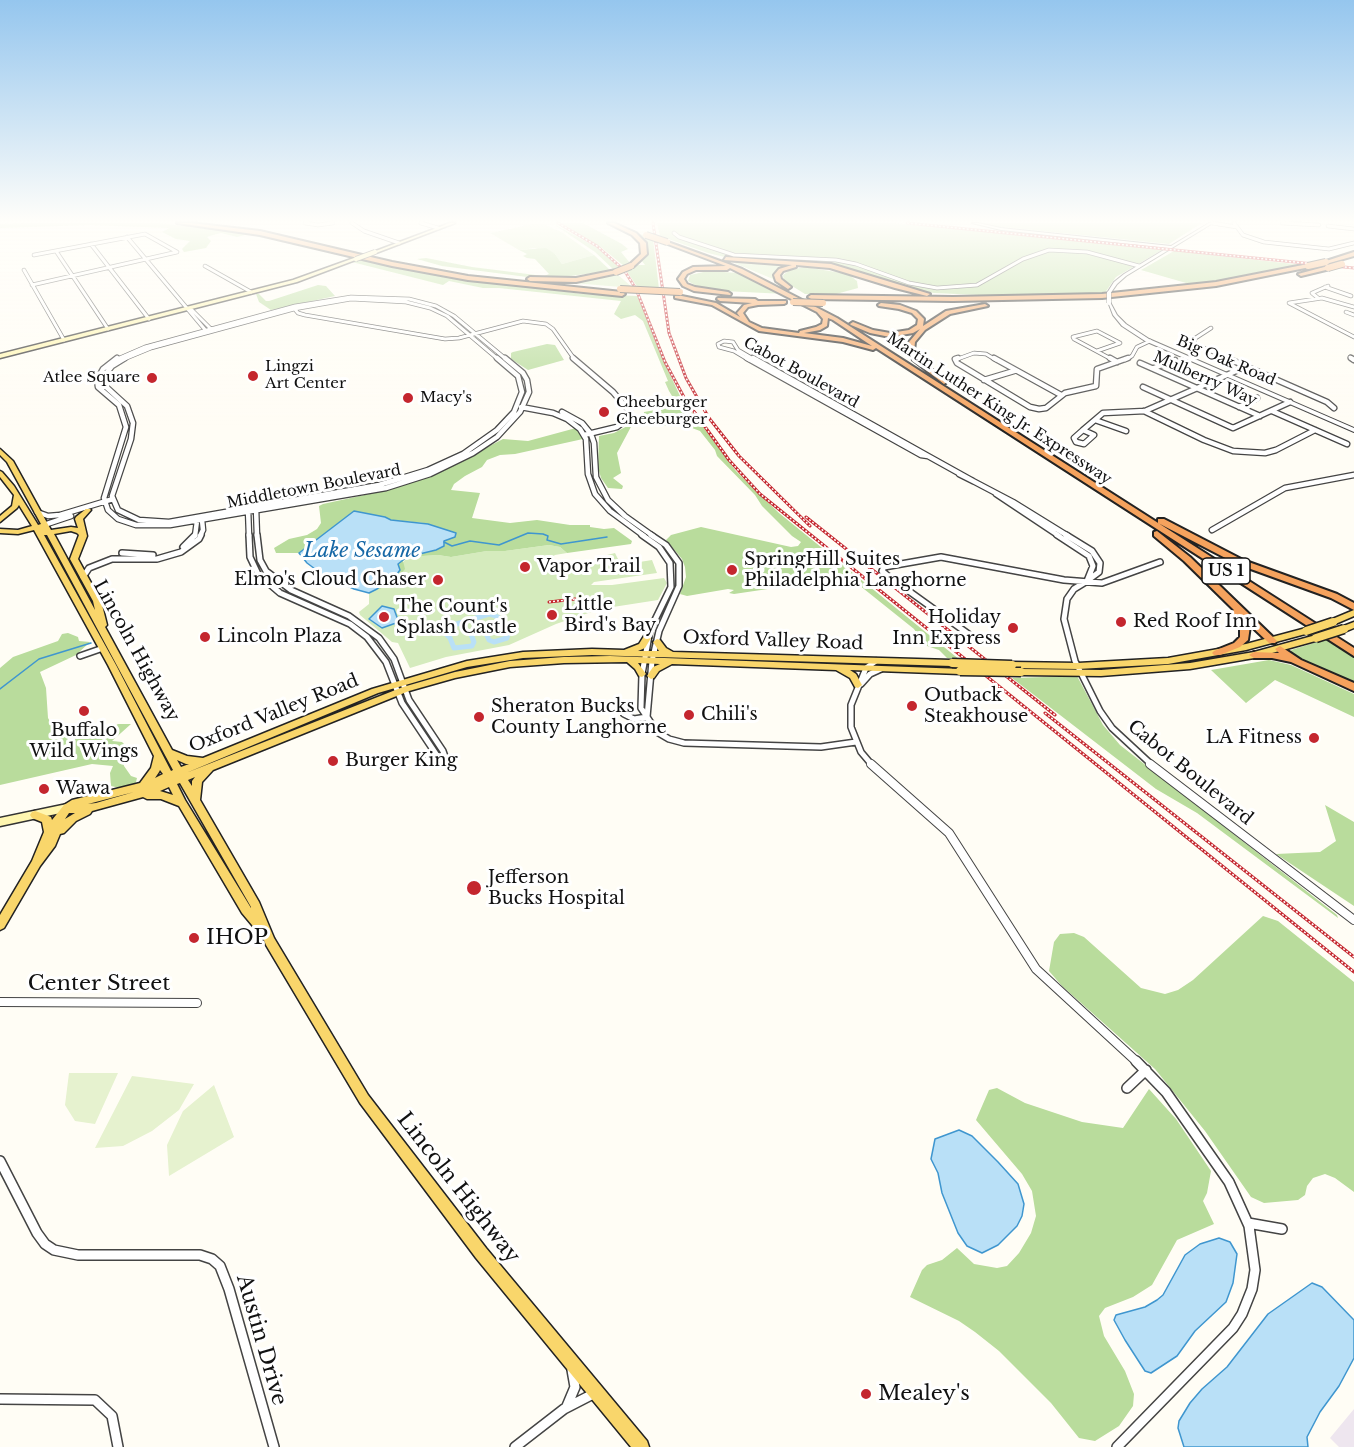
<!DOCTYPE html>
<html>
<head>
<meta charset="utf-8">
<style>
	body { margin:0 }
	canvas { display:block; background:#fffdf5 }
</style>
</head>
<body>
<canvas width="1354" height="1447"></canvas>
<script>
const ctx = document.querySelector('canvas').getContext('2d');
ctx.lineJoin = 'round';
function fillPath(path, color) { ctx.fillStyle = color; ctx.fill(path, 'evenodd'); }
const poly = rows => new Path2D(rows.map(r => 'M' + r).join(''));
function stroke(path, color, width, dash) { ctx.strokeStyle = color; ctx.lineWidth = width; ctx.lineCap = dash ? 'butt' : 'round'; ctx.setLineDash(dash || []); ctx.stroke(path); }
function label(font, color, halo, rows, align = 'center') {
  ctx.font = font + ' "Libre Baskerville",serif'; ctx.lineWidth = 6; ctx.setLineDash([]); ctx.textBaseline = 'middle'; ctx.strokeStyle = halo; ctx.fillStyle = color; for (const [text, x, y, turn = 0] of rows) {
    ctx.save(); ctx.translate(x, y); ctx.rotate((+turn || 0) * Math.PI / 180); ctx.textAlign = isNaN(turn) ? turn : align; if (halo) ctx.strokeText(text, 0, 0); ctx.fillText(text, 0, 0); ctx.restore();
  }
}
const industrial = poly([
	[1354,1409,1354,1447,1339,1447,1330,1438]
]);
const green = poly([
	[533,224,544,224,563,233,594,255,562,264,555,254,535,248,519,250,490,233],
	[727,260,745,263,806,264,782,268,773,279],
	[616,273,633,288,537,280,581,280],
	[549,545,560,547,567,553,555,555,545,562,556,567,567,564,578,568,596,564,607,555,615,553,621,565,652,560,657,573,594,582,591,585,612,585,664,578,667,583,658,600,600,609,556,624,509,645,446,657,410,668,398,643,392,642,360,615,359,612,369,604,369,593,387,585,407,557,438,555,451,557,487,551,505,551]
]);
const forest = poly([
	[25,223,159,223,249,234,237,237,221,233,213,235,207,237,211,241,206,248,184,252,182,249,190,241,176,239,162,232,169,228,90,225,0,228,0,224],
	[552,223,598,248,622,269,614,270,595,252],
	[561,223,583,223,622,244,628,249,621,252,630,263,629,264,624,266,602,248],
	[657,223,894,223,1162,250,1116,277,1104,294,1002,296,934,293,908,288,843,266,818,262,737,260,708,253,660,236],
	[981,223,1202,223,1169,244,993,226],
	[640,234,653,238,659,289,638,288,626,270,634,265,645,265,641,260,647,248,644,241,637,235],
	[546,248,555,254,562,264,594,255,611,271,553,278,527,277,442,266,417,259,426,258,472,267,544,276,549,274,535,259,527,258,523,256,527,254,519,250],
	[1174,251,1303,265,1193,285,1141,270],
	[362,258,448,277,583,294,638,296,660,353,680,396,736,471,779,513,960,660,947,658,939,650,924,645,914,629,849,577,734,594,729,593,734,590,728,589,687,596,680,594,686,577,685,567,682,559,666,540,671,535,701,527,791,547,798,546,801,542,792,536,762,506,755,495,717,456,715,450,700,431,692,428,642,424,644,412,678,406,669,391,665,382,668,381,643,321,635,315,621,319,614,314,621,301,499,288,483,288,449,281,443,285,352,262],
	[805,267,848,274,857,281,858,288,836,294,805,294,784,281,783,275,790,270],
	[708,271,738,273,786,294,723,291,698,287,688,281,690,275],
	[318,285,326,286,335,296,271,310,259,302,256,294,259,294,266,301,269,301],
	[547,344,555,345,564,360,528,370,511,359,511,353,513,352],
	[633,423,617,453,621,473,613,478,623,486,622,489,608,488,601,478,598,467,599,436,614,433],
	[576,428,583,439,515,454,500,455,487,460,482,467,465,476,454,484,451,490,480,493,472,518,510,523,537,520,570,525,590,525,590,527,604,529,614,528,632,541,631,544,567,553,560,547,549,545,505,551,487,551,451,557,438,555,407,557,403,561,405,569,392,584,369,593,394,577,399,572,398,564,400,561,407,557,444,546,444,541,455,537,453,532,424,523,391,520,354,511,299,553,276,553,274,548,289,539,307,535,317,529,321,523,319,506,323,504,392,489,434,475,503,439,528,441],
	[68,633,78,637,79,641,90,642,76,655,40,672,46,688,48,718,54,728,61,731,91,735,103,733,118,724,131,724,112,741,122,742,126,746,123,761,124,766,131,776,137,778,136,782,134,786,124,789,111,786,110,773,113,766,92,764,0,785,0,668,13,657,58,641,62,634],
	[1327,639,1354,657,1354,684,1292,655,1291,650],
	[1269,660,1291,665,1354,694,1354,717,1275,680,1246,703,1211,670],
	[1077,676,1103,725,1120,745,1337,915,1338,918,1197,813,1156,789,1012,678],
	[1325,805,1354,822,1354,906,1276,854,1320,852,1336,841],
	[1263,916,1278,921,1354,982,1354,1192,1335,1178,1325,1174,1313,1178,1307,1186,1305,1195,1298,1200,1264,1203,1251,1197,1205,1131,1155,1069,1062,986,1049,971,1054,942,1060,934,1074,933,1084,937,1141,988,1165,994,1178,990,1193,980],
	[997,1088,1025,1103,1082,1122,1123,1128,1149,1089,1176,1119,1211,1171,1207,1193,1203,1201,1214,1224,1177,1240,1152,1285,1133,1297,1105,1308,1099,1316,1104,1336,1125,1371,1134,1394,1133,1406,1119,1426,1095,1441,1079,1438,1051,1403,999,1351,975,1332,959,1321,910,1297,922,1270,927,1265,942,1260,957,1248,974,1264,997,1268,1007,1266,1019,1253,1031,1233,1036,1216,1032,1191,1022,1174,976,1120,989,1090]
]);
const pitch = poly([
	[69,1073,118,1073,95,1124,75,1121,65,1105],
	[132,1076,194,1084,179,1110,152,1131,123,1146,95,1148],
	[214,1085,234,1137,169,1176,167,1145,183,1111]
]);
const water = poly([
	[354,511,385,517,391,520,428,524,453,532,456,533,455,537,444,541,444,546,436,550,407,557,398,564,400,570,397,574,377,589,369,593,354,589,323,575,307,563,299,553,354,511],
	[382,606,394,609,398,620,396,623,382,628,369,619,382,606],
	[959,1130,972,1136,998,1162,1018,1184,1024,1204,1022,1216,1017,1226,998,1245,982,1253,967,1246,958,1233,942,1193,938,1173,931,1159,935,1139,959,1130],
	[1219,1238,1230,1242,1237,1254,1233,1283,1226,1302,1195,1331,1177,1356,1151,1373,1145,1371,1125,1340,1114,1320,1116,1315,1145,1307,1157,1300,1163,1295,1185,1255,1200,1244,1219,1238],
	[1312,1283,1322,1287,1354,1320,1354,1358,1339,1386,1320,1412,1307,1437,1308,1447,1184,1447,1178,1428,1179,1421,1190,1403,1202,1389,1227,1367,1268,1314,1312,1283]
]);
const stream = poly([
	[444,542,452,546,470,541,499,545,528,533,543,534,548,536,547,540,561,544,607,537],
	[0,689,39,659,91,643]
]);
const canal = poly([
	[489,614,498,617,508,634,507,638,494,642,489,640,484,629,478,628,470,632,474,642,472,646,454,648,450,638,444,632,447,627,489,614]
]);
const minorFar4 = poly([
	[305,223,318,225,333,223],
	[352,223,364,231,399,243],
	[421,223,438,228],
	[1212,223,1237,227],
	[1234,223,1243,235,1264,242,1329,249,1354,243],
	[1282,223,1319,225],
	[1328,226,1354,229],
	[674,233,679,237,734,255,836,260,856,264,909,283,937,288,977,285,1023,259,1049,250,1087,252,1139,266],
	[127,237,207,332],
	[91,244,149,319],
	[56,251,108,329],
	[34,255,145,234,177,252],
	[205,266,251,292],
	[24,270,64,340],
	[32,285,177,252],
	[1325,287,1351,296],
	[1318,298,1312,293,1328,286],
	[293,307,298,313,305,315,445,339,459,338,523,321,546,324,553,329,575,360],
	[1354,307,1322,298,1289,303,1354,337],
	[188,309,192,310,212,330],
	[1346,312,1354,315],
	[1211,328,1194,339,1195,344,1231,360],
	[1097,351,1120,343,1097,331,1073,337,1074,339,1113,360],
	[1350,357,1353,360],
	[115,360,145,347,295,306,351,297,409,299,436,306,454,316,507,360],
	[122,360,151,348,294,309,351,299,406,302,430,308,447,316,499,360],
	[749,360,734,351,719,347,718,344,724,341,733,342,738,350,755,360],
	[955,360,974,353,986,354,996,360],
	[1125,360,1132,356,1137,347,1150,341]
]);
const minorFar3 = poly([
	[117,358,103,369,97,380,98,387,119,405,126,427,104,498,108,510,118,519,136,525,170,525,386,488,430,474,473,453,497,437,520,412,529,392,527,380,523,373,505,358],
	[125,358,112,366,104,376,104,385,127,406,133,423,131,439,112,496,118,510,139,520,169,522,379,485,428,470,463,454,497,430,514,412,522,392,518,376,497,358],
	[573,358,613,392,630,412,630,417,617,427,584,435],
	[747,358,921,455,928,456,753,358],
	[958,358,955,359,957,363,1030,407,1039,409,1046,408,1065,393,1096,386,1097,369,1128,358],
	[994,358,1061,395],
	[1110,358,1117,362],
	[1227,358,1327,402,1334,408],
	[1351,358,1354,360],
	[1140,363,1260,416],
	[1154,368,1175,360],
	[984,380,1014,371],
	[1143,387,1233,428,1290,402],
	[521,407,553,413,567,419,580,429,586,439,588,474,595,494,610,511,644,536],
	[1239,407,1257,398],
	[1144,411,1204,440,1233,451,1265,453,1276,450,1315,430],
	[1272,411,1347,444],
	[562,412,582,423,591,434,594,443,596,477,608,500,625,516,653,536],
	[1095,420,1126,431],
	[1083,430,1094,435,1084,444,1076,442,1074,438,1083,430],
	[1083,430,1103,413,1145,411,1245,367],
	[928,456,973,481,959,474],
	[973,481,1013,502,1068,536],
	[996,494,1059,536],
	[256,508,257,536],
	[248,509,249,536],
	[37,512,48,516,60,515,113,499],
	[44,525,71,516],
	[1212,530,1285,488,1354,475],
	[195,536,197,521],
	[200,536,203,530,202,520]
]);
const minorFar2 = poly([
	[249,535,250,557,258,574,280,593,350,624,367,637,386,662,402,703,436,754,447,765],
	[257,535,260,560,266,571,291,590,349,616,379,638,394,659,409,700,443,751,447,762],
	[642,535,659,547,670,563,671,587,650,630,642,674,641,708,657,732,669,739,684,743,821,747,856,742],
	[1057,535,1089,556,1093,566,1087,581,1099,572,1100,563,1092,551,1066,535],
	[183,547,195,535],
	[122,553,153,555],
	[83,577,89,568,112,559,157,559,181,552,199,539,201,535],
	[1087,581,1074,589,1067,599,1064,619,1075,661,1100,711,1112,728,1152,765],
	[974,638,888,576,882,571,884,567,941,557,1064,580,1102,583,1160,562],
	[80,656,103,648],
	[861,684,870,674,881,669],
	[624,714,634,719,647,717],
	[647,717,652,661,659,631,679,586,679,563,666,545,651,535],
	[422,762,437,755],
	[872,765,861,752,851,727,851,705,866,668,876,661]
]);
const minorFar1 = poly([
	[871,764,949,833,1036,969,1137,1062],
	[1150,764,1354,920],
	[0,1002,197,1003]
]);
const minor = poly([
	[1127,1088,1146,1070],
	[0,1161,37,1233,45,1244,54,1250,78,1255,200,1255,212,1259,220,1266,229,1289,274,1447],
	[1248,1223,1282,1229],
	[0,1399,95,1400,112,1416,118,1447],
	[567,1406,575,1387,572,1370],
	[515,1447,564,1409,595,1393],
	[1117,1447,1233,1328,1242,1314,1252,1289,1255,1270,1249,1226,1229,1182,1166,1092,1136,1061]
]);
const tertiary = poly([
	[972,223,978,223,1001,228,1171,246,1209,223,1213,223,1126,276,1117,284,1110,294,1109,294,1107,293,1114,282,1124,274,1167,248,1001,230,972,223],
	[1108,302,1110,302,1117,315,1126,324,1149,339,1354,428,1354,432,1145,341,1122,326,1113,315,1108,302]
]);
const secondary = poly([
	[450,223,455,223,376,253,373,252,450,223],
	[354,258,358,259,297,282,0,358,0,354,293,280,354,258],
	[67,804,70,805,71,808,70,811,0,826,0,818,67,804]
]);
const primary = poly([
	[0,449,13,461,51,530,71,527,78,528,75,519,76,517,86,509,90,509,91,510,83,519,87,536,78,559,101,601,107,625,105,627,172,750,187,756,203,758,372,689,467,661,523,652,592,649,624,650,639,644,644,636,647,635,651,638,645,648,638,651,659,651,653,642,657,639,660,640,666,648,673,652,952,660,956,663,952,666,592,655,523,658,467,667,378,693,186,773,403,687,455,672,510,661,564,657,610,656,963,669,964,671,960,674,850,670,856,674,862,685,858,688,855,687,850,678,836,670,672,664,659,671,654,678,651,679,647,676,653,667,660,664,638,663,646,674,642,677,639,676,635,669,627,662,564,663,510,667,455,678,409,691,213,770,202,782,200,800,259,902,274,938,368,1095,486,1248,647,1441,649,1447,631,1447,476,1258,360,1103,266,945,261,933,257,931,242,913,179,806,161,799,147,799,143,797,92,811,90,814,76,821,64,833,60,834,55,846,40,866,4,928,0,930,0,915,32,861,44,832,42,822,32,818,30,815,32,812,35,811,38,812,51,817,52,820,64,805,72,800,140,783,151,768,154,756,108,665,34,530,18,534,0,533,0,529,18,530,32,526,19,505,17,508,0,522,0,516,12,506,14,495,0,477,0,471,2,472,14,486,38,525,41,524,7,462,0,455,0,449],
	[71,531,77,533,79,535,70,559,93,601,95,610,54,534,71,531],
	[44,535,47,535,173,770,171,771,116,665,44,535],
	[177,760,186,764,189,764,181,767,177,760],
	[160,770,163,774,155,778,159,772,160,770],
	[195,777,192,781,192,786,188,780,195,777],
	[180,783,251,907,251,908,185,800,177,784,180,783],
	[169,787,173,795,160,791,169,787],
	[134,792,96,803,88,804,134,792],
	[69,813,75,813,65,819,69,813],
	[1354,610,1354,616,1333,625,1329,622,1330,620,1354,610],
	[1354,622,1354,628,1344,632,1340,629,1341,627,1354,622],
	[1306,628,1310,631,1309,633,1246,650,1168,664,1078,669,1012,668,1008,665,1012,662,1078,663,1168,658,1246,644,1306,628],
	[1316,635,1320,638,1319,640,1254,658,1190,669,1101,676,1021,675,1017,672,1021,669,1101,670,1190,663,1254,652,1316,635]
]);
const motorway = poly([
	[177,223,191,223,260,231,392,262,468,276,622,292,625,294,622,296,468,280,392,266,260,235,177,223],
	[608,223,614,223,636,233,646,243,647,254,633,267,628,266,641,254,640,243,632,235,608,223],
	[665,241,742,269,837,318,1354,648,1354,656,876,348,873,350,843,342,759,331,712,305,675,298,675,296,677,295,716,303,740,317,737,313,744,305,752,303,720,301,717,299,718,298,755,299,758,301,786,301,786,303,784,304,758,305,748,307,743,313,749,322,762,328,799,333,800,331,816,327,822,324,823,319,817,312,730,268,727,270,696,270,687,274,684,279,687,284,695,287,728,292,731,294,730,295,694,291,683,286,678,279,683,272,693,267,726,266,665,243,665,241],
	[828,318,833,320,872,346,843,338,804,333,820,330,827,326,828,318],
	[1354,252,1354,256,1326,264,1323,262,1354,252],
	[726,257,831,264,930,294,927,296,895,288,830,268,796,265,796,267,783,271,780,275,781,279,791,287,788,289,776,281,774,275,779,269,792,265,724,260,726,257],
	[1308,264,1310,265,1310,267,1216,286,1102,298,953,301,811,299,808,297,811,295,953,297,1102,294,1216,282,1308,264],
	[1328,266,1331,268,1330,269,1301,276,1298,274,1328,266],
	[616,270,619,272,618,273,576,282,530,281,527,279,530,277,576,278,616,270],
	[881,303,900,305,916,311,924,319,923,326,946,311,985,304,988,306,950,314,925,330,915,342,914,351,918,358,946,381,947,382,944,384,913,360,908,351,909,342,920,329,913,333,890,337,870,333,851,325,850,324,853,322,873,330,890,333,909,330,917,325,918,319,912,313,899,309,879,306,878,305,881,303],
	[1158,519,1164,519,1243,560,1337,594,1354,603,1354,610,1331,598,1237,564,1158,523,1158,519],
	[1157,531,1190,557,1275,639,1277,641,1275,643,1269,643,1248,623,1250,626,1248,640,1240,647,1220,655,1214,655,1212,653,1214,651,1234,643,1240,637,1240,626,1230,613,1234,610,1184,561,1154,536,1154,532,1157,531],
	[1280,646,1301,660,1354,683,1354,691,1291,662,1272,658,1254,658,1249,655,1254,652,1279,653,1275,649,1280,646]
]);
const rail = poly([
	[558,223,597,246,624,270,636,289,665,362,685,399,729,460,760,494,1354,972],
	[653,223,669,333,686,378,709,418,739,456,810,526],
	[907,223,1354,268],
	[806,517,1055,715],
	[549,602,575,599],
	[1045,713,1354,957]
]);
const tertiaryBridge = poly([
	[1109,293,1109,303]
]);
const secondaryBridge = poly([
	[356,259,375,252]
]);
const primaryBridge = poly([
	[1306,631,1333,622],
	[1316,638,1344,629],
	[952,663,1012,665],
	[960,671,1021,672]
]);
const motorwayBridge = poly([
	[646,235,667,242],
	[1308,266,1326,262],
	[1328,268,1342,264],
	[616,272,631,266],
	[620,289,680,292],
	[793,302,823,303]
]);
const markers = [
	[253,376,6,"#c4262e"],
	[152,378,6,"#c4262e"],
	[408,398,6,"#c4262e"],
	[604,412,6,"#c4262e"],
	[525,567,6,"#c4262e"],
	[732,570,6,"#c4262e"],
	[438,580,6,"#c4262e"],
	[552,615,6,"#c4262e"],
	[384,617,6,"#c4262e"],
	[1121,622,6,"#c4262e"],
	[1013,628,6,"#c4262e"],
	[205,637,6,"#c4262e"],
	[912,706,6,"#c4262e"],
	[84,711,6,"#c4262e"],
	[689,715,6,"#c4262e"],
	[479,717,6,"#c4262e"],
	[1314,738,6,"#c4262e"],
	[333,761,6,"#c4262e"],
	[44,789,6,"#c4262e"],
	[474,888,8,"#c4262e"],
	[194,938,6,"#c4262e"],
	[866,1394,6,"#c4262e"]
];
const farStreetnames = [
	["Big Oak Road",1226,361,23],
	["Cabot Boulevard",801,373,29],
	["Mulberry Way",1205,379,24],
	["Martin Luther King Jr. Expressway",999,409,33],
	["Middletown Boulevard",314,487,-11]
];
const farPoinames = [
	["Lingzi",265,367],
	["Art Center",265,384],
	["Atlee Square",140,378,"right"],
	["Macy's",420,398],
	["Cheeburger",616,403],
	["Cheeburger",616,420]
];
const shields = [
	[1226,571,48]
];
const shieldNames = [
	["US 1",1226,571]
];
const poiNames = [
	["SpringHill Suites",744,560],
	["Philadelphia Langhorne",744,581],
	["Vapor Trail",537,567],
	["Elmo's Cloud Chaser",426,580,"right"],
	["Little",564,605],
	["Bird's Bay",564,626],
	["The Count's",396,607],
	["Splash Castle",396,628],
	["Holiday",1001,618,"right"],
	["Inn Express",1001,639,"right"],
	["Red Roof Inn",1133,622],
	["Lincoln Plaza",217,637],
	["Outback",924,696],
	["Steakhouse",924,717],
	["Sheraton Bucks",491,707],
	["County Langhorne",491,728],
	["Chili's",701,715],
	["Buffalo",84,731,"center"],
	["Wild Wings",84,752,"center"],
	["LA Fitness",1302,738,"right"],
	["Burger King",345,761],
	["Wawa",56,789],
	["Jefferson",488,878],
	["Bucks Hospital",488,899]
];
const streetNames = [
	["Oxford Valley Road",773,641,2],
	["Lincoln Highway",136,651,61],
	["Oxford Valley Road",274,714,-22],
	["Cabot Boulevard",1190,773,39]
];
const waterNames = [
	["Lake Sesame",362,551]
];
const nearPoinames = [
	["IHOP",206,938],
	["Mealey's",878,1394]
];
const nearStreetnames = [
	["Center Street",99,984],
	["Lincoln Highway",458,1188,52],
	["Austin Drive",261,1340,74]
];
fillPath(industrial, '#eee6ef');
fillPath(green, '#d5ebbd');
fillPath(forest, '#b9dc9c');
fillPath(pitch, '#e6f2cf');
fillPath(water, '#b9e0f7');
stroke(water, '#3f96cf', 1.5);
stroke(stream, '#3f96cf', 1.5);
stroke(canal, '#b9e0f7', 5);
stroke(minorFar4, '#444', 4.5);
stroke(minorFar3, '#444', 7);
stroke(minorFar2, '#444', 8);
stroke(minorFar1, '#444', 10);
stroke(minor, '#444', 12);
stroke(tertiary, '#444', 2);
stroke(secondary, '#333', 3);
stroke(primary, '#222', 3);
stroke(motorway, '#222', 4);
stroke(minorFar4, '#fff', 3);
stroke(minorFar3, '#fff', 4.5);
stroke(minorFar2, '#fff', 5);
stroke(minorFar1, '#fff', 8);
stroke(minor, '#fff', 9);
fillPath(tertiary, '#fff');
fillPath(secondary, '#fff6b0');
fillPath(primary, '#f9d66b');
fillPath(motorway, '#f5a25d');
stroke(rail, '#c4262e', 3);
stroke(rail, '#fff', 1.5, [2]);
stroke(tertiaryBridge, '#444', 5, []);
stroke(secondaryBridge, '#333', 6, []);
stroke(primaryBridge, '#222', 11, []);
stroke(motorwayBridge, '#222', 8, []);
stroke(tertiaryBridge, '#fff', 4);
stroke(secondaryBridge, '#fff6b0', 4.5);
stroke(primaryBridge, '#f9d66b', 8);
stroke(motorwayBridge, '#f5a25d', 6);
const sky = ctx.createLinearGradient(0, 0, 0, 425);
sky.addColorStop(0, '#95c6ee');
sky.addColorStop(0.52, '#fffefa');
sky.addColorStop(1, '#fffefa00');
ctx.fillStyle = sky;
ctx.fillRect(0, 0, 1354, 425);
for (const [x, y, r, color] of markers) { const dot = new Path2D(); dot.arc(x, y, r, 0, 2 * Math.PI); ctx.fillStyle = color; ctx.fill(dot); stroke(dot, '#fff', 2); }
label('15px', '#111', '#fff', farStreetnames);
label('15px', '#111', '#fff', farPoinames, 'left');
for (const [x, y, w] of shields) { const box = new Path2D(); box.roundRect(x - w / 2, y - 13, w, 26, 4.5); ctx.fillStyle = '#fff'; ctx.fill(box); stroke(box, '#111', 1.5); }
label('bold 16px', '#111', null, shieldNames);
label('18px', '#111', '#fff', poiNames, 'left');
label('18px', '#111', '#fff', streetNames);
label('italic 20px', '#1768a6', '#fff', waterNames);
label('21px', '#111', '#fff', nearPoinames, 'left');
label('21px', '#111', '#fff', nearStreetnames);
</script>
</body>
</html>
